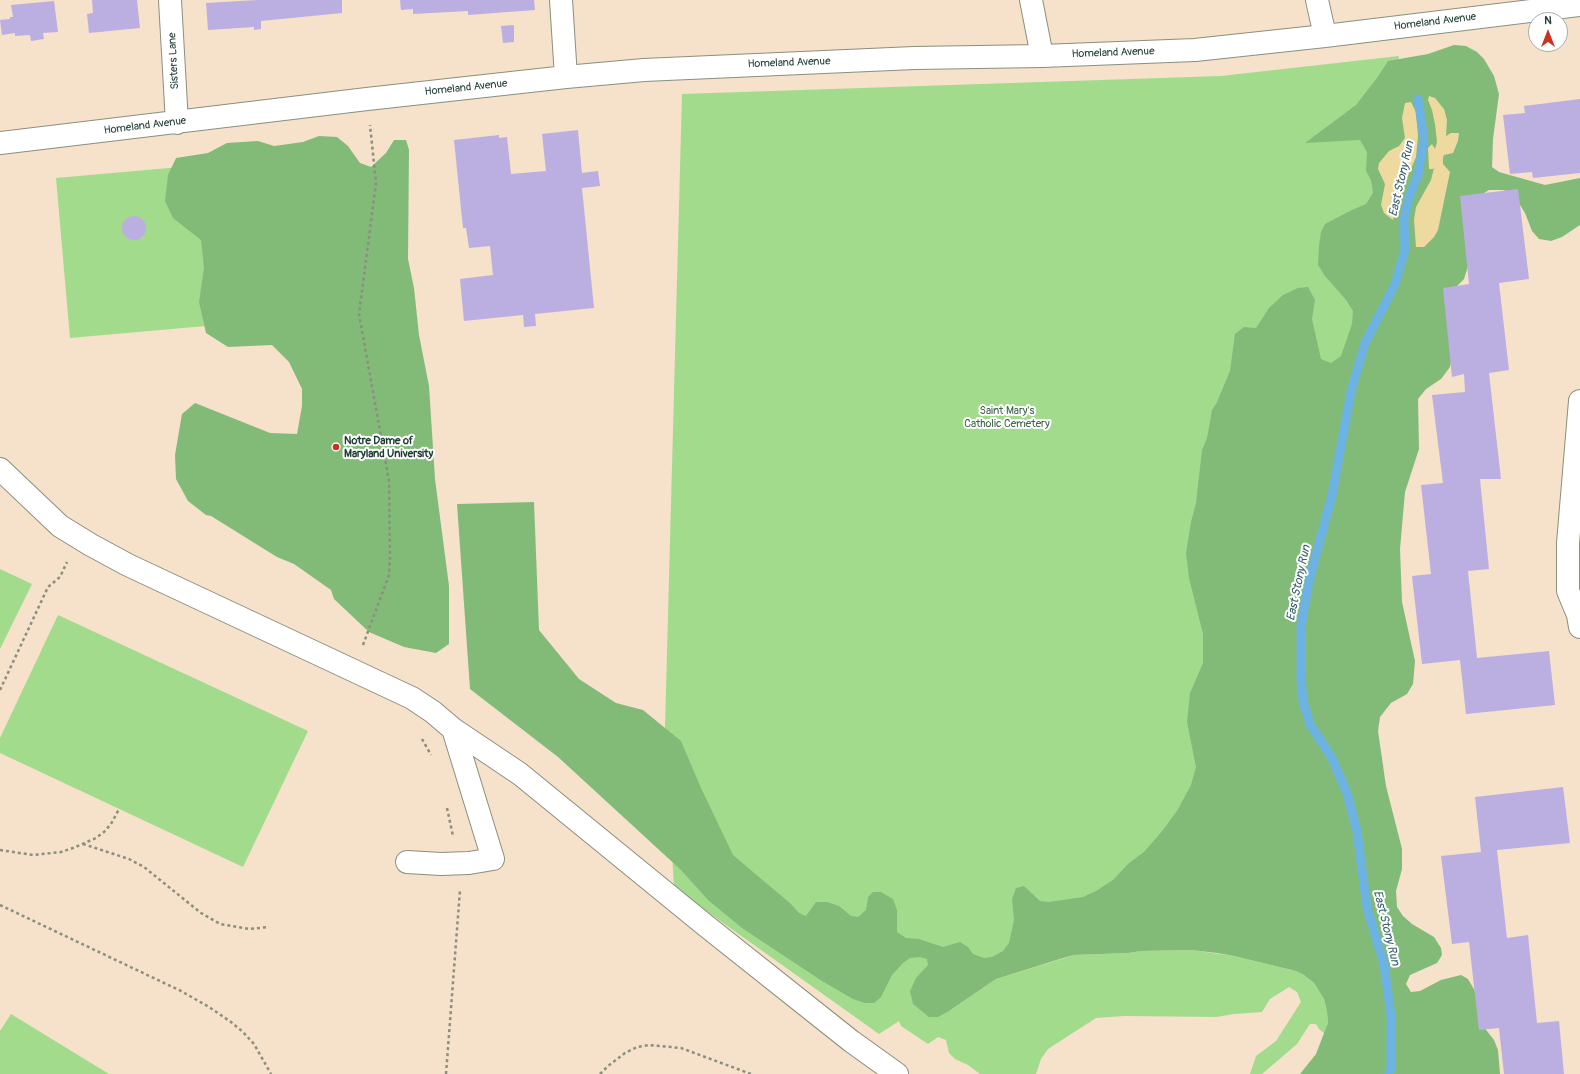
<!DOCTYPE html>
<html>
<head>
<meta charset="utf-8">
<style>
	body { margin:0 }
	#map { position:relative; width:1580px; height:1074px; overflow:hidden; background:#f6e1ca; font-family:Pangolin,sans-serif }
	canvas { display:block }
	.north { position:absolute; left:1528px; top:12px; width:40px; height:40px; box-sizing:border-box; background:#fff; border:1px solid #a5b1ae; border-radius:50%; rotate:0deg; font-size:11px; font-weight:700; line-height:16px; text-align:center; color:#1f3d34 }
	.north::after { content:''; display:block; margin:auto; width:14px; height:18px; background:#c8321e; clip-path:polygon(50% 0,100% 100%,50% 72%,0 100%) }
</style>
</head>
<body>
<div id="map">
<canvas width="1580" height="1074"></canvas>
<div class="north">N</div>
</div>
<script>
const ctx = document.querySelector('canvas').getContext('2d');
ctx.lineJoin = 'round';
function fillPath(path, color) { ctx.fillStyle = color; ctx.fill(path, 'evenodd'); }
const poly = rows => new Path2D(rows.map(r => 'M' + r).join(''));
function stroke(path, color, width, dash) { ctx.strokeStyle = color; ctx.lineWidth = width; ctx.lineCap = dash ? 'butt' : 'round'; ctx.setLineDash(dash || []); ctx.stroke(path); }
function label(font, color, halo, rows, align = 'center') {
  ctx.font = font + ' Pangolin,sans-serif'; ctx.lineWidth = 4; ctx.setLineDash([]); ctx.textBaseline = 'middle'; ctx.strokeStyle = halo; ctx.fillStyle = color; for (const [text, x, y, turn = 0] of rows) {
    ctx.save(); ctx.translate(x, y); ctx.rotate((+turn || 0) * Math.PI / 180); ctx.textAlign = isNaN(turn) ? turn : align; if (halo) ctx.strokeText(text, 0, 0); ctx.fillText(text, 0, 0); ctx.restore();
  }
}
const green = poly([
	[1399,56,1316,598,1392,948,1085,942,986,973,949,1011,996,979,1074,955,1128,953,1141,951,1191,950,1234,956,1296,971,1304,975,1314,983,1324,999,1327,1012,1328,1023,1325,1034,1319,1029,1316,1024,1310,1024,1297,1044,1262,1074,1250,1074,1256,1056,1276,1041,1301,1002,1297,992,1289,987,1270,999,1262,1012,1234,1014,1216,1017,1124,1016,1096,1018,1048,1049,1041,1059,1036,1074,980,1074,968,1065,955,1059,949,1053,946,1040,938,1037,928,1044,901,1026,899,1021,879,1034,674,888,665,727,682,94,1221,76],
	[203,165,217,325,70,338,56,178],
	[0,569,32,584,0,649],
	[58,615,308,731,243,867,0,753,0,738],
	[11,1014,109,1074,0,1074,0,1031]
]);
const forest = poly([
	[1454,45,1466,46,1477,52,1484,59,1494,76,1499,94,1493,139,1492,167,1499,172,1545,185,1580,178,1580,225,1562,237,1551,241,1539,239,1532,231,1525,213,1517,200,1504,190,1489,190,1481,195,1469,263,1464,279,1454,289,1453,353,1450,367,1441,379,1426,389,1418,399,1419,449,1405,492,1400,549,1402,602,1415,661,1413,684,1407,694,1391,703,1380,717,1378,731,1386,786,1402,849,1402,869,1396,891,1397,907,1403,916,1412,924,1434,937,1441,948,1442,955,1437,963,1410,975,1406,984,1411,992,1420,991,1441,980,1461,975,1468,979,1475,991,1480,1022,1494,1040,1498,1050,1500,1074,1300,1074,1316,1054,1328,1023,1327,1012,1324,999,1314,983,1304,975,1296,971,1234,956,1217,953,1191,950,1141,951,1128,953,1074,955,1063,958,996,979,949,1011,938,1017,929,1017,913,1004,910,991,916,978,928,965,927,959,920,957,910,958,903,963,892,975,881,997,874,1003,865,1003,853,999,822,981,742,928,708,900,681,870,558,757,470,689,457,504,534,502,539,630,579,679,616,703,643,710,681,741,701,788,733,855,791,904,799,913,806,916,816,902,827,902,839,906,851,916,858,917,866,910,868,897,873,892,881,892,893,899,897,910,897,932,906,938,919,939,943,947,960,942,968,947,973,954,984,958,992,957,1003,951,1009,943,1014,920,1012,899,1016,888,1024,886,1040,901,1049,902,1083,897,1096,891,1113,880,1129,863,1144,852,1163,830,1177,811,1191,785,1196,767,1187,722,1190,693,1203,663,1203,634,1189,578,1186,553,1191,522,1196,503,1202,450,1207,438,1212,410,1217,402,1230,371,1235,334,1244,327,1256,328,1269,308,1283,295,1298,288,1308,287,1315,300,1312,319,1321,359,1331,363,1341,356,1352,324,1353,311,1346,300,1325,276,1318,265,1319,246,1321,232,1325,224,1352,210,1366,204,1373,193,1371,180,1366,171,1367,152,1360,140,1305,143,1356,105,1377,78,1388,61,1428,54],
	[319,136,337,137,348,146,360,163,371,167,386,153,394,140,406,140,409,150,408,259,414,288,419,335,429,386,435,479,449,586,449,644,436,653,404,647,369,632,334,599,331,590,294,564,277,557,211,516,206,515,188,501,176,479,175,455,182,414,195,403,270,433,297,434,302,406,302,389,289,362,272,345,228,347,206,333,199,302,204,268,201,240,173,218,165,201,168,175,176,158,208,153,227,143,258,141,274,146,303,142]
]);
const sand = poly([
	[1429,96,1435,98,1444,109,1447,120,1446,136,1451,133,1459,133,1458,141,1453,153,1444,155,1443,158,1443,164,1450,172,1438,230,1434,237,1424,247,1416,247,1414,220,1416,207,1431,180,1434,168,1433,169,1429,169,1428,148,1432,144,1435,149,1437,142,1435,124,1432,110,1428,100],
	[1411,102,1416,112,1418,136,1416,157,1407,178,1394,214,1393,220,1384,213,1381,205,1385,184,1378,169,1379,163,1389,151,1399,146,1405,138,1402,118,1405,103]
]);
const stream = poly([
	[1389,1074,1391,1069,1391,1016,1384,964,1367,908,1357,831,1347,793,1332,758,1310,724,1303,701,1301,678,1301,626,1309,581,1332,495,1351,391,1365,343,1395,284,1405,249,1404,220,1409,197,1418,175,1424,139,1418,99]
]);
const building = poly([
	[92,0,137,0,140,28,89,33,87,14,93,13],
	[257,0,342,0,342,13,261,21,261,29,254,30,254,27,208,30,206,3],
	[400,0,534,0,535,10,468,15,468,11,413,14,413,9,401,10],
	[54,1,58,32,43,33,44,39,31,41,30,35,15,36,15,33,2,35,0,20,10,19,10,17,13,17,11,5],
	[514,25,514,42,503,43,501,26],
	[1580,99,1580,173,1533,178,1532,172,1510,174,1503,115,1525,113,1524,106],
	[578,130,582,173,598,171,600,186,582,188,594,308,535,314,536,326,524,327,523,315,464,321,460,279,493,275,490,246,469,248,466,228,463,228,454,140,499,135,499,138,507,137,511,174,546,171,542,134],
	[1518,189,1529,279,1499,283,1509,370,1489,373,1501,479,1480,479,1489,569,1468,571,1477,658,1549,651,1555,705,1466,714,1460,660,1422,664,1412,576,1431,574,1421,485,1443,483,1432,395,1465,392,1464,374,1452,377,1443,288,1469,284,1460,196],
	'122 228a12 12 0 1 1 24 0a12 12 0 1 1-24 0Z',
	[1563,787,1570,843,1497,850,1507,938,1528,935,1537,1023,1559,1021,1564,1074,1504,1074,1499,1028,1479,1030,1469,942,1452,944,1441,856,1481,852,1475,797]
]);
const path = poly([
	[363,645,389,575,390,557,389,481,359,314,376,183,370,125],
	[0,690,48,587,60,577,67,562],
	[422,739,431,755],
	[447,808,453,836],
	[83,844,129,859,144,867,201,913,220,924,249,929,269,927],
	[0,850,33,855,61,852,73,848,96,838,104,832,111,824,119,809],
	[0,905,181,991,209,1007,231,1022,243,1032,254,1044,271,1074],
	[446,1074,460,890],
	[600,1074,608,1066,625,1053,637,1047,649,1045,681,1048,751,1074]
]);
const minor = poly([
	[170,0,177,123],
	[561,0,566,77],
	[1031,0,1042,56],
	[1317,0,1325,36],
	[0,143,367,99,566,77,644,70,914,58,1042,56,1195,50,1325,36,1580,5],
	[1580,401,1568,543,1568,591,1578,615,1580,627],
	[0,469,60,526,91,545,128,565,412,698,433,712,453,729,520,774,705,925,851,1041,897,1074],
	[407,862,441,864,469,863,493,859,453,729]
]);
const markers = [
	[336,447,4,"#c8321e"]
];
const streetNames = [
	["Homeland Avenue",1435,22,-7],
	["Homeland Avenue",1113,53,-2],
	["Sisters Lane",174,61,-93],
	["Homeland Avenue",789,63,-2],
	["Homeland Avenue",466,88,-6],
	["Homeland Avenue",145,126,-7]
];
const parkNames = [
	["Saint Mary's",1007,411],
	["Catholic Cemetery",1007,424]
];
const poiNames = [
	["Notre Dame of",344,441],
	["Maryland University",344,454]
];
const waterNames = [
	["East Stony Run",1402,179,-77],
	["East Stony Run",1299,583,-78],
	["East Stony Run",1386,928,76]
];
fillPath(green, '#a3db8d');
fillPath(forest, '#82bb78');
fillPath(sand, '#eeda9e');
stroke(stream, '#6cb3e3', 9);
fillPath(building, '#bbafe1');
stroke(minor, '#8a8f7f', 24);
stroke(path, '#8a8f7f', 2.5, [3, 3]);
stroke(minor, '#fff', 22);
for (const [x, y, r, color] of markers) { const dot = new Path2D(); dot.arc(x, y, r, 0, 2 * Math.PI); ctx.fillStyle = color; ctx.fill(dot); stroke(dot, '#fff', 1.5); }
label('11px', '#1f3d34', '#fff', streetNames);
label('11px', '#40644a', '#fff', parkNames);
label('bold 11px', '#1f3d34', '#fff', poiNames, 'left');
label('italic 12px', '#366069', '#fff', waterNames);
</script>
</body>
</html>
